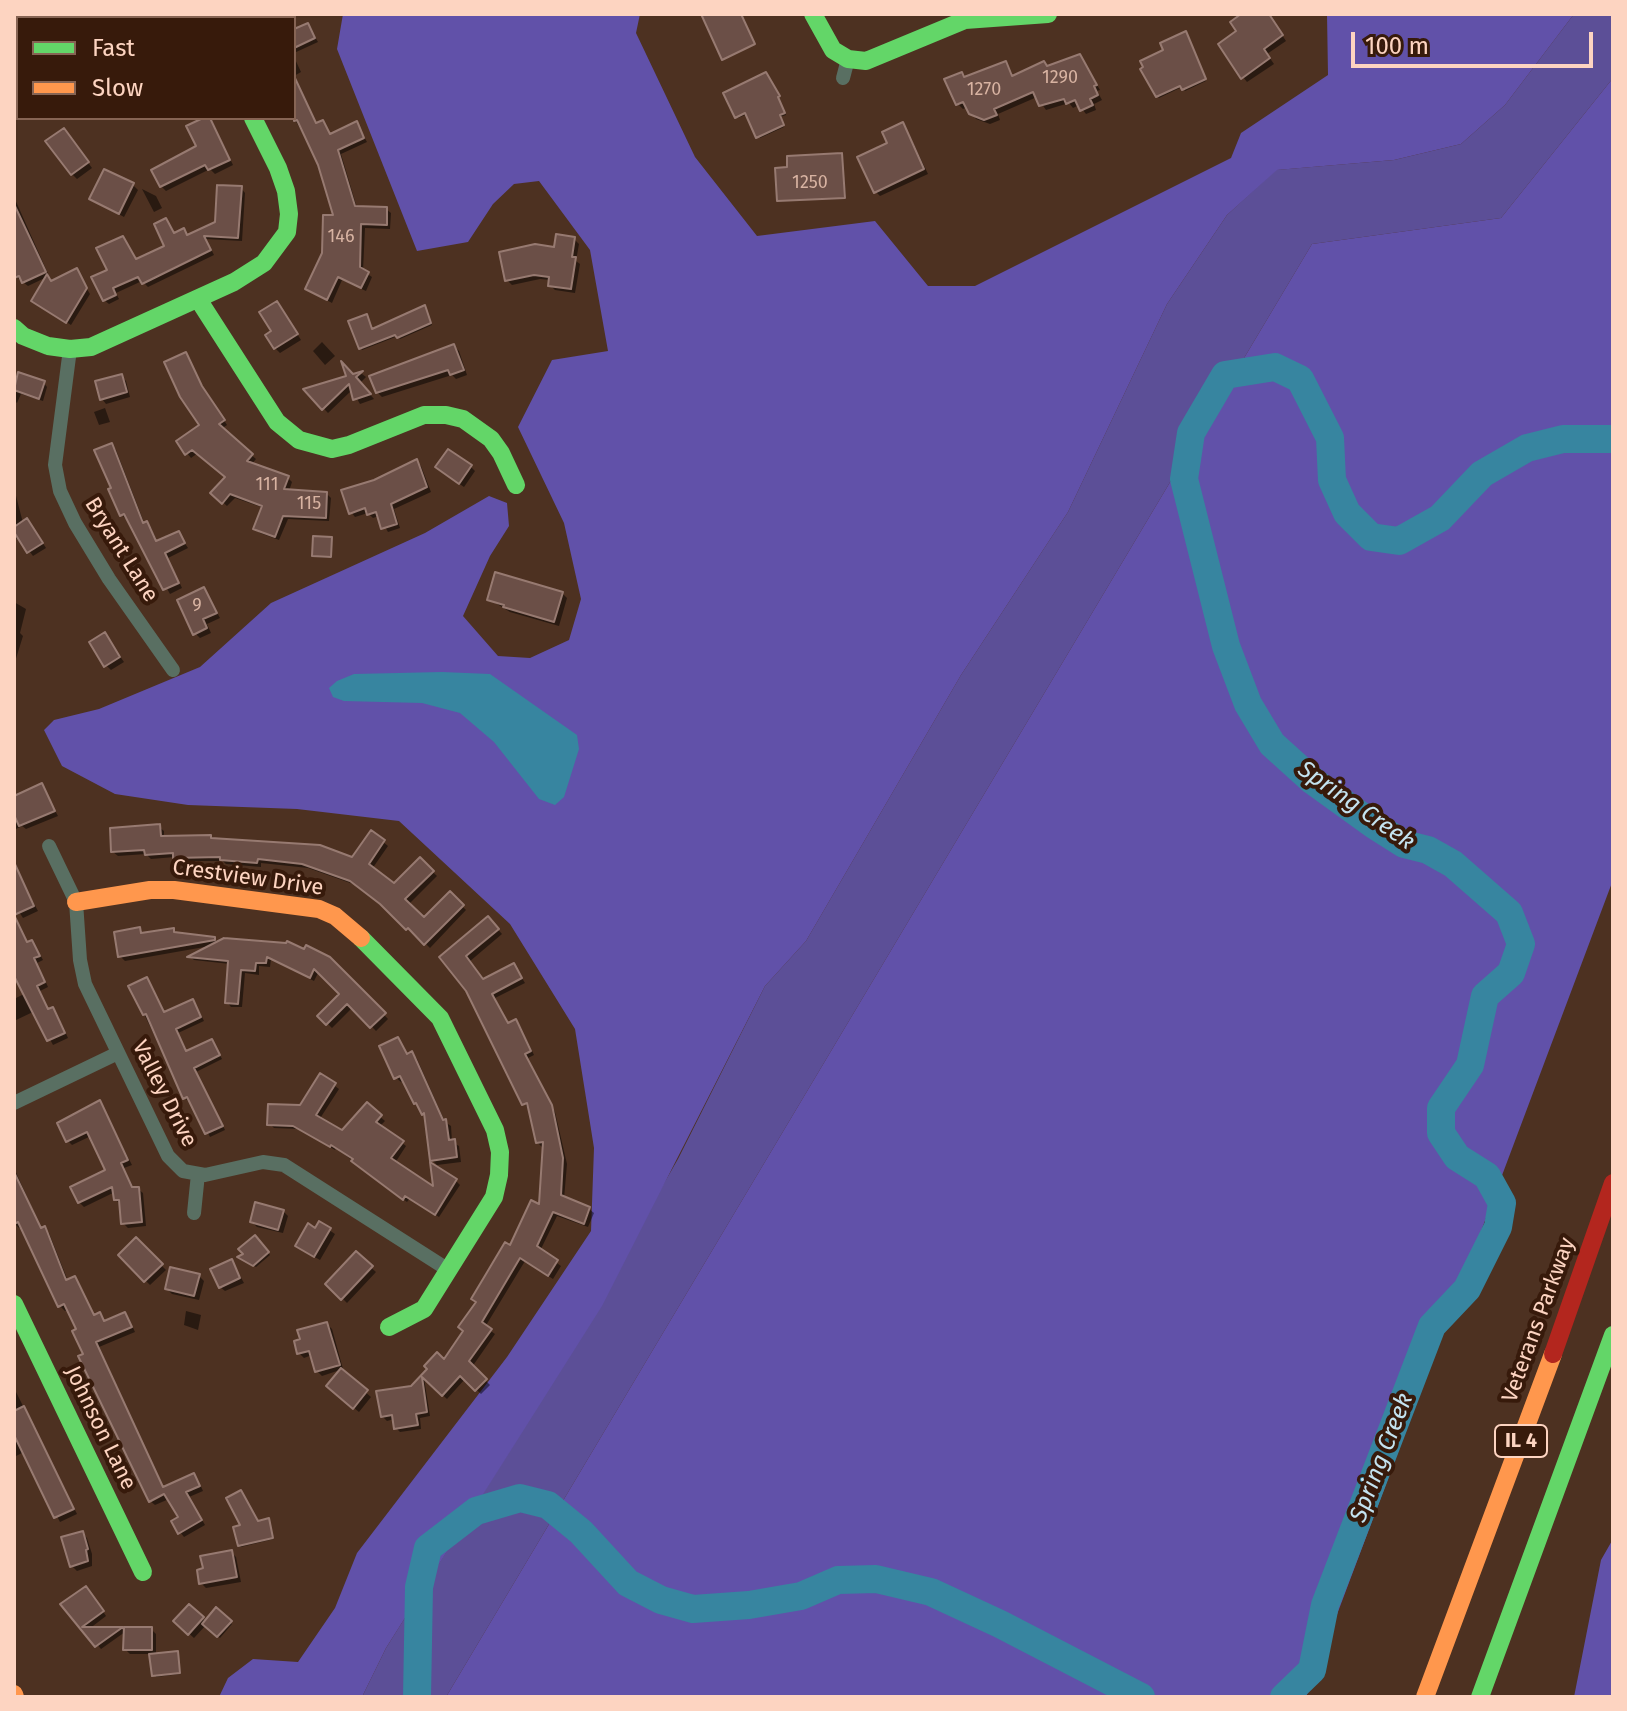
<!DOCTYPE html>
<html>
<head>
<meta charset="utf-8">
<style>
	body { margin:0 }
	#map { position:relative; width:1627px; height:1711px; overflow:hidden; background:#4d3121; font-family:"Fira Sans",sans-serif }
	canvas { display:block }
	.frame { position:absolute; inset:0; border:16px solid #fdd4c1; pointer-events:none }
	.legend { position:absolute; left:16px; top:16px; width:280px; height:104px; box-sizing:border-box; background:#371a0b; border:2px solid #866454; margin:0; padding:10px 14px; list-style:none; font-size:24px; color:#fdd4c1 }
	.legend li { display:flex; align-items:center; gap:16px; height:40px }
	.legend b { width:40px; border:2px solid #866454 }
	.scale { position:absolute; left:1351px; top:32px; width:242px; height:36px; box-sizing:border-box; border:4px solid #fdd4c1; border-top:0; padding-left:10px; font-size:24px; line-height:28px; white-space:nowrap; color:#fdd4c1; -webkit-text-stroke:6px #371a0b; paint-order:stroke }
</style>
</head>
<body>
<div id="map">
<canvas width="1627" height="1711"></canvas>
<div class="frame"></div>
<ul class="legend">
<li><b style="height:10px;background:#63d668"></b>Fast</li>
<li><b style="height:10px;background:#ff974d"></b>Slow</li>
</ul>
<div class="scale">100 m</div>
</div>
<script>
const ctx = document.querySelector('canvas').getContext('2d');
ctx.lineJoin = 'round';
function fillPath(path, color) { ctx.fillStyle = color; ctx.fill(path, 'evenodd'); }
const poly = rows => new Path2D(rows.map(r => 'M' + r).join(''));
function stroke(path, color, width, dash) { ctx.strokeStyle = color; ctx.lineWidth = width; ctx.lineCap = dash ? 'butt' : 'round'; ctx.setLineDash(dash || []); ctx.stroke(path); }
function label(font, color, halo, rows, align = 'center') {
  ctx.font = font + ' "Fira Sans",sans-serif'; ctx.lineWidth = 8; ctx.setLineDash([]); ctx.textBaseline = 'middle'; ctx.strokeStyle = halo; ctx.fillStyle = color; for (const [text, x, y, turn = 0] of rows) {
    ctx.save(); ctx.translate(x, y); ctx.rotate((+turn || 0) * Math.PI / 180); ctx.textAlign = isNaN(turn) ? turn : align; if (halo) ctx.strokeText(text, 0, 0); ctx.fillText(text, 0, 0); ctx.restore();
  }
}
const green = poly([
	[1574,14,1613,14,1613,78,1501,218,1312,244,446,1697,362,1697,386,1648,519,1436,678,1159,765,986,806,941,961,675,1068,512,1167,304,1227,215,1276,170,1394,160,1461,144,1505,105]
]);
const forest = poly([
	[343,14,640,14,636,33,695,157,757,236,875,221,928,286,975,286,1231,158,1241,133,1328,75,1327,14,1574,14,1505,105,1461,144,1394,160,1277,170,1227,215,1167,304,1068,512,961,675,806,941,765,986,602,1306,386,1648,362,1697,219,1697,228,1678,253,1659,298,1662,335,1608,357,1553,507,1357,591,1231,594,1148,575,1029,510,924,399,821,297,809,188,805,115,794,62,766,44,730,54,720,99,709,200,667,271,603,425,533,489,496,507,503,509,526,490,556,463,616,498,656,530,658,569,640,581,599,564,523,518,427,552,360,608,351,590,250,539,181,514,184,493,204,468,242,417,251,337,49],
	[1613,78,1613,880,1306,1697,446,1697,1312,244,1501,218],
	[1613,1539,1613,1697,1574,1697,1601,1560]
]);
const water = poly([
	[442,672,490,674,577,735,579,749,564,797,555,805,539,799,494,742,460,713,422,703,344,701,333,697,329,688,337,681,354,674]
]);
const shadow = poly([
	[94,14,110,14,109,18,94,18],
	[122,14,139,14,138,18],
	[247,14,267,14,269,18,247,18],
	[1245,14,1268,14,1286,41,1267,54,1274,64,1247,82,1243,77,1239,31],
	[308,25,318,42,294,53,294,32],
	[1188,35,1206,81,1185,91,1182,87,1159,98,1157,96,1166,51],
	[1080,56,1100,90,1097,91,1102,100,1094,104,1096,110,1086,114,1079,105,1073,108,1069,103,1046,110,1037,97,998,114,1000,120,990,124,976,119,967,107,963,109,958,104,962,74,966,78,1005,63,1014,77],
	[294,57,301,72,294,76,317,124,323,122,331,135,356,123,367,142,341,154,357,208,386,209,391,213,390,229,365,228,363,271,372,277,366,291,342,280,332,303,307,289,324,254,336,217,320,164,294,118],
	[772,83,786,115,780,117,784,127,760,138,748,114,738,118,737,117],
	[207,118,213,123,233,165,215,174,210,169,166,191,161,186,199,147],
	[902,125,907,130,928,174,880,196,875,191,889,144],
	[68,135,92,168,77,179,72,174],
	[842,155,846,199,779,200],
	[133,185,138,190,124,217,91,199],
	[241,188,245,193,242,241,206,239,214,255,148,287,142,281,116,293,119,299,109,304,104,300,109,271,123,238,137,261,167,246,166,221,175,235,184,231,188,235,217,223],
	[142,189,156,196,162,208,154,212],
	[14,197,49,276,28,286,14,275],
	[574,239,579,244,576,261,580,264,575,293,555,290,550,285,551,280,540,279,512,285,507,280],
	[76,271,90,294,71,325,34,301,48,277,52,282],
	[281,308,301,340,280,353,275,348,273,332],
	[426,309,432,325,400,339,398,336,362,350,361,348,368,318,373,331],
	[322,342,335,356,325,365,313,351],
	[454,346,459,351,467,375,456,379,452,375,382,397,377,392],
	[186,354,206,393,227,425,221,429,256,459,251,465,288,478,292,482,289,491,326,493,331,498,329,521,288,519,279,540,260,533,256,529,264,508,235,498,227,506,217,497,227,478,198,453,191,458,187,453,201,426],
	[362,374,366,377,360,383,374,399,360,404,352,390,328,413,306,390],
	[121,376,126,381,130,397,106,404,102,399],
	[14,379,17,382,44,383,47,387,43,401,21,394,17,403,14,400],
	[105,408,110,422,99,425,94,412],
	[111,445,116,450,145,525,151,528,158,543,178,533,188,548,168,558,182,588,170,594,128,518,126,519,121,514],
	[416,462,421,466,431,492,394,509,400,528,388,532,379,516,373,518,368,513,355,517,351,512,374,482],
	[470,466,475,471,464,487,442,472],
	[14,488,23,523,31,525,46,548,33,556,19,537,14,540],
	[331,539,332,558,316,557,314,555],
	[204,589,220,618,207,624,211,633,200,638,195,633],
	[562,593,567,598,559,626,510,612,489,599],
	[14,602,26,609,20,633,23,636,14,665],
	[105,635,124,662,111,670,106,665],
	[41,785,58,816,26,829,22,826,14,830,14,798],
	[159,827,164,831,164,838,210,837,214,840,353,859,372,833,388,846,372,869,395,886,420,860,437,876,408,905,424,920,450,894,466,910,430,948,413,931,412,932,387,908,356,885,308,868,261,863,261,867,226,864,223,861,180,861,175,857,151,859,146,854,118,856,113,852],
	[21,880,38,911,23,918,14,904,14,884],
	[488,918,502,934,469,962,484,981,514,965,525,983,495,998,509,1025,516,1022,520,1026,534,1055,528,1058,555,1112,567,1164,564,1199,589,1209,594,1213,588,1227,557,1216,540,1251,561,1266,553,1279,525,1261,485,1327,495,1334,472,1367,490,1385,481,1394,465,1379,447,1399,424,1378,430,1416,420,1418,421,1429,400,1432,396,1428,394,1419,387,1421,382,1416,430,1368,444,1362,465,1332,510,1248,541,1207,545,1146,542,1147,537,1142,528,1109,467,990,441,957],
	[18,927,28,944,32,942,36,947,43,960,37,963,48,987,40,991,49,1011,53,1009,57,1014,68,1038,53,1045,35,1011,14,1021,14,999,24,994,14,972,14,929],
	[139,930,145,935,173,930,177,934,214,938,219,943,329,958,388,1019,376,1031,353,1007,332,1028,320,1016,342,994,319,971,314,981,271,959,270,967,259,966,259,975,245,973,242,1007,231,1007,227,1002,230,964,194,960,191,957,210,946,125,961,120,956],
	[147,979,166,1014,192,1001,196,1005,204,1021,178,1033,188,1053,212,1041,222,1059,196,1072,225,1130,210,1137,191,1100,188,1101,185,1098,144,1014],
	[398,1039,408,1056,412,1054,417,1059,445,1122,451,1126,452,1142,459,1146,461,1162,437,1165,432,1160,426,1116,415,1103,405,1081,401,1082,396,1078],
	[321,1076,339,1089,319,1120,342,1133,367,1105,385,1121,380,1126,406,1146,395,1163,436,1190,456,1181,460,1185,439,1217,410,1198,407,1202,336,1148,335,1150,299,1129,274,1128,270,1124,301,1107],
	[100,1103,132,1165,124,1168,134,1189,138,1189,143,1193,146,1226,128,1228,123,1223,121,1205,116,1200,115,1192,84,1207,79,1202,108,1171,91,1136,72,1145,68,1141],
	[14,1168,42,1230,49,1233,68,1281,74,1278,79,1283,95,1317,100,1315,106,1322,125,1314,129,1319,135,1332,99,1347,164,1489,194,1476,198,1480,203,1491,189,1497,205,1525,184,1537,180,1532,181,1518,169,1499,155,1505,150,1501,86,1355,69,1309,65,1311,60,1306,22,1227,19,1228,14,1223],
	[283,1211,288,1216,283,1233,257,1227,252,1222],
	[320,1224,335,1234,320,1260,302,1250],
	[255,1237,270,1255,256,1267,240,1258,246,1255],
	[136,1240,166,1270,150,1285,120,1255],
	[356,1254,376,1272,347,1303,328,1284],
	[232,1262,244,1283,225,1291,220,1287],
	[199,1276,204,1281,199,1300,172,1294,167,1289],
	[186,1311,201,1315,198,1330,184,1325],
	[327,1324,332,1329,343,1369,322,1376,317,1371,312,1355,304,1358,299,1353],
	[341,1371,371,1397,359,1412,333,1391],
	[14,1382,15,1390,77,1514,60,1522,24,1452,14,1457,14,1439,17,1438,14,1432],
	[268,1521,274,1539,241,1547,239,1545,259,1523],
	[82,1533,87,1538,92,1554,92,1566,77,1571,72,1566],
	[231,1552,236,1557,241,1582,206,1588,201,1583],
	[90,1592,106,1616,89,1629,122,1629,125,1632,101,1649,63,1604],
	[189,1606,206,1622,216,1610,232,1624,220,1638,206,1625,194,1638,175,1621],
	[151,1629,156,1634,156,1655,177,1653,181,1674,156,1677,152,1654,130,1654,125,1649]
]);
const river = poly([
	[417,1697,419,1587,428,1548,476,1511,520,1498,548,1505,581,1532,628,1583,661,1600,693,1609,749,1605,801,1596,838,1580,876,1579,931,1592,1000,1624,1141,1697],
	[1284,1697,1312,1670,1325,1605,1432,1326,1467,1289,1498,1227,1502,1203,1487,1176,1457,1157,1441,1133,1441,1108,1470,1065,1485,996,1511,973,1521,944,1509,913,1453,864,1428,850,1404,844,1374,825,1313,781,1272,744,1248,704,1226,646,1184,479,1191,433,1225,375,1275,367,1300,379,1330,438,1332,480,1347,513,1371,537,1399,541,1440,518,1482,474,1527,448,1563,439,1613,439]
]);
const building = poly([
	[701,14,741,14,755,44,722,60,701,14],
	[1241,14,1269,14,1283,35,1264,49,1270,58,1241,79,1218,44,1236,31,1230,22,1241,14],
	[308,23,315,38,294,48,294,29,308,23],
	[1186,31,1206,79,1182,90,1180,86,1156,97,1140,69,1143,67,1140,61,1163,50,1160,43,1186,31],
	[1080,54,1097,85,1094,86,1098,95,1090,99,1093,105,1080,111,1075,100,1066,104,1064,99,1039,106,1033,92,994,109,997,115,984,120,969,114,963,102,956,105,944,79,962,72,964,77,1006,61,1012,76,1044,61,1047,66,1080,54],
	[766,72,780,96,778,97,785,113,780,115,784,125,756,138,745,113,735,118,723,93,766,72],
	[294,76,316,123,323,120,330,134,357,121,364,138,338,150,355,206,387,207,387,225,361,224,360,267,369,272,361,288,338,277,327,300,305,289,322,253,323,215,333,215,318,165,297,120,294,121,294,76],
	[203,118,210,118,230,160,208,170,205,165,160,187,151,170,196,146,186,126,203,118],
	[903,122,924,169,874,193,857,157,887,143,882,132,903,122],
	[64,128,89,162,71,175,45,141,64,128],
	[842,153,845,198,777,201,775,168,787,167,787,156,842,153],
	[104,169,134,183,119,214,89,199,104,169],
	[217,185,242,186,238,238,204,236,211,250,142,284,138,277,113,288,116,295,103,301,91,277,107,270,96,248,123,236,136,259,164,246,154,224,166,218,174,233,184,228,187,235,215,222,217,185],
	[14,204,46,272,22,283,19,276,14,278,14,204],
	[556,234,575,237,572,257,576,257,571,289,548,286,549,277,534,275,505,281,499,252,535,244,554,247,556,234],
	[77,268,87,288,66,323,31,301,47,274,51,281,77,268],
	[277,301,298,334,274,349,265,335,271,331,259,312,277,301],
	[425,305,431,323,397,338,395,335,359,349,348,321,367,314,372,329,425,305],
	[454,344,464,370,450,375,448,370,376,393,369,376,454,344],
	[186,352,202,386,225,420,219,424,253,454,247,461,289,476,284,489,327,492,326,518,283,516,275,537,253,529,262,506,230,494,222,504,210,493,225,477,192,450,185,455,176,441,199,425,180,397,164,362,186,352],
	[341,361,353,374,363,371,356,377,371,394,353,400,349,384,322,410,303,389,346,376,341,361],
	[18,372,45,381,39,399,14,390,18,372],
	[122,374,127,392,100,400,95,381,122,374],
	[112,443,143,523,147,521,156,541,179,531,185,543,165,553,179,583,163,590,124,514,120,516,108,489,111,488,94,450,112,443],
	[448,449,472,465,459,484,435,467,448,449],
	[417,459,427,487,391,504,397,524,381,529,376,512,367,515,365,508,349,514,341,490,374,480,417,459],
	[27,518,43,543,27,553,14,532,14,527,27,518],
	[313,536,332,537,331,557,312,556,313,536],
	[495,572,563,592,554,622,503,607,504,605,487,600,495,572],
	[204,587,217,613,203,619,207,628,193,635,177,600,204,587],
	[105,632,120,657,104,667,89,642,105,632],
	[42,783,55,811,19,826,14,815,14,796,42,783],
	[160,824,161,836,211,835,211,838,320,845,352,857,371,830,385,840,369,864,394,883,420,857,434,871,405,899,424,917,450,891,464,905,424,945,408,928,406,930,380,904,350,881,302,864,258,859,257,863,220,860,220,857,173,858,173,853,145,855,144,850,111,852,110,828,160,824],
	[14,862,34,906,14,915,27,942,32,940,40,956,34,958,45,982,37,986,48,1009,53,1007,65,1033,47,1041,14,976,14,862],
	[488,916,499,929,466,956,483,979,514,963,522,978,492,994,508,1023,516,1019,531,1051,525,1054,552,1105,563,1158,561,1195,590,1207,584,1224,553,1212,537,1246,558,1260,548,1276,520,1258,482,1322,492,1329,469,1361,487,1379,475,1391,460,1376,442,1396,422,1377,427,1412,416,1414,418,1425,394,1429,392,1415,381,1417,376,1391,411,1386,427,1369,424,1366,437,1352,444,1359,463,1331,458,1327,476,1302,471,1299,486,1274,505,1242,510,1245,531,1200,539,1204,543,1142,536,1143,527,1103,522,1105,466,991,439,957,488,916],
	[140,927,141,933,174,928,174,932,215,937,215,940,118,957,114,932,140,927],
	[224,938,286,943,287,941,304,949,306,945,330,957,386,1013,370,1028,347,1004,326,1025,317,1016,339,994,314,969,310,978,267,957,266,963,256,963,255,971,241,970,238,1004,225,1003,228,961,187,957,224,938],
	[147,977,164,1012,193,999,201,1017,176,1029,186,1051,212,1039,220,1055,194,1068,223,1126,205,1134,187,1097,183,1099,146,1014,143,1015,128,986,147,977],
	[398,1037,407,1054,412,1051,443,1120,446,1119,449,1140,455,1139,457,1157,430,1161,424,1113,422,1115,416,1103,414,1104,400,1076,394,1079,379,1046,398,1037],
	[320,1073,336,1083,316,1115,342,1130,367,1102,382,1115,376,1122,404,1141,391,1158,433,1186,430,1162,457,1179,435,1215,405,1196,403,1200,351,1161,353,1159,331,1145,330,1147,293,1126,267,1125,268,1104,300,1105,320,1073],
	[100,1100,128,1160,121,1163,132,1187,139,1187,142,1222,121,1224,119,1200,114,1200,112,1187,78,1203,70,1187,105,1170,87,1132,66,1142,57,1123,100,1100],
	[14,1172,41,1228,45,1226,66,1280,75,1276,94,1315,100,1312,104,1321,125,1312,132,1327,96,1342,163,1487,194,1473,200,1486,186,1492,202,1520,178,1534,171,1521,178,1517,164,1494,149,1502,78,1356,83,1354,72,1331,76,1329,64,1304,58,1307,18,1222,14,1224,14,1172],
	[255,1202,284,1210,278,1230,250,1222,255,1202],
	[319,1221,331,1228,314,1257,295,1246,308,1223,315,1228,319,1221],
	[255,1235,269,1252,253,1266,237,1257,243,1254,238,1249,255,1235],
	[136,1237,163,1264,144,1282,118,1255,136,1237],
	[356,1251,373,1266,341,1300,325,1284,356,1251],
	[232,1259,240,1278,219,1288,210,1269,232,1259],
	[170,1267,200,1274,194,1296,165,1289,170,1267],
	[327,1322,340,1365,315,1372,309,1351,297,1354,294,1341,300,1339,297,1330,327,1322],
	[341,1368,368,1390,353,1409,326,1386,341,1368],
	[24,1406,74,1509,54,1518,14,1435,14,1411,24,1406],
	[241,1490,258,1521,269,1518,273,1538,238,1546,233,1527,240,1525,226,1498,241,1490],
	[83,1531,88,1549,86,1550,88,1561,70,1567,61,1537,83,1531],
	[232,1550,237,1577,199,1584,197,1570,203,1568,200,1556,232,1550],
	[86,1586,104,1611,82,1627,123,1627,95,1647,60,1604,86,1586],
	[189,1604,204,1617,188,1635,173,1621,189,1604],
	[216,1607,232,1621,217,1637,202,1624,216,1607],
	[124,1627,152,1627,152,1650,123,1650,124,1627],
	[178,1651,180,1673,152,1676,149,1654,178,1651]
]);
const street = poly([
	[203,14,205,18],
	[843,78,848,59],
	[70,349,55,465,60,491,75,523,109,579,173,670],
	[49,846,76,902,80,960,85,984,168,1156,183,1171,205,1175,263,1162,284,1165,447,1269],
	[14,1103,118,1053],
	[194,1213,198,1174]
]);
const fast = poly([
	[813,14,833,50,848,59,866,61,965,20,1048,14],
	[198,299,277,422,299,440,332,449,349,445,424,415,446,415,463,419,491,439,501,453,516,485],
	[14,328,23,336,48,346,70,349,91,347,234,282,264,263,287,232,289,214,286,191,278,168,253,118],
	[361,938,440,1018,495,1130,500,1152,499,1175,494,1197,424,1309,389,1327],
	[14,1304,143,1572],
	[1480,1697,1613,1335]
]);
const slow = poly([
	[76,902,150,890,174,890,319,909,335,916,361,938],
	[14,1694,15,1697],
	[1425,1697,1553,1354]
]);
const jam = poly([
	[1553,1354,1613,1183]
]);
const numberNames = [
	["1290",1060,78],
	["1270",984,90],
	["1250",810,183],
	["146",341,237],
	["111",267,485],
	["115",309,504],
	["9",197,606]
];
const shields = [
	[1521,1441,52]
];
const shieldNames = [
	["IL 4",1521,1441]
];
const streetNames = [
	["Bryant Lane",121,550,58],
	["Crestview Drive",248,878,8],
	["Valley Drive",164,1094,63],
	["Veterans Parkway",1539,1320,-70],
	["Johnson Lane",100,1428,64]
];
const waterNames = [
	["Spring Creek",1356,806,35],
	["Spring Creek",1382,1458,-69]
];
fillPath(green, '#5c4f97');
fillPath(forest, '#6151a9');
fillPath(water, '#3785a0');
fillPath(shadow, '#0007');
stroke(river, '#3785a0', 28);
fillPath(building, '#6b4f47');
stroke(building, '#977a71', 2);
stroke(street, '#596f62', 14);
stroke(fast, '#63d668', 18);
stroke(slow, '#ff974d', 18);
stroke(jam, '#b3261e', 18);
label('18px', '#d8b3a2', null, numberNames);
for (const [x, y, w] of shields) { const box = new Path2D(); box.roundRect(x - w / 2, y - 16, w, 32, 6); ctx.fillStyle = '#371a0b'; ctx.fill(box); stroke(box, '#fdd4c1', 2); }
label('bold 20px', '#fdd4c1', null, shieldNames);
label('22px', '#fdd4c1', '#371a0b', streetNames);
label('italic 24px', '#c4e3f0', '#371a0b', waterNames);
</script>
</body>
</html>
